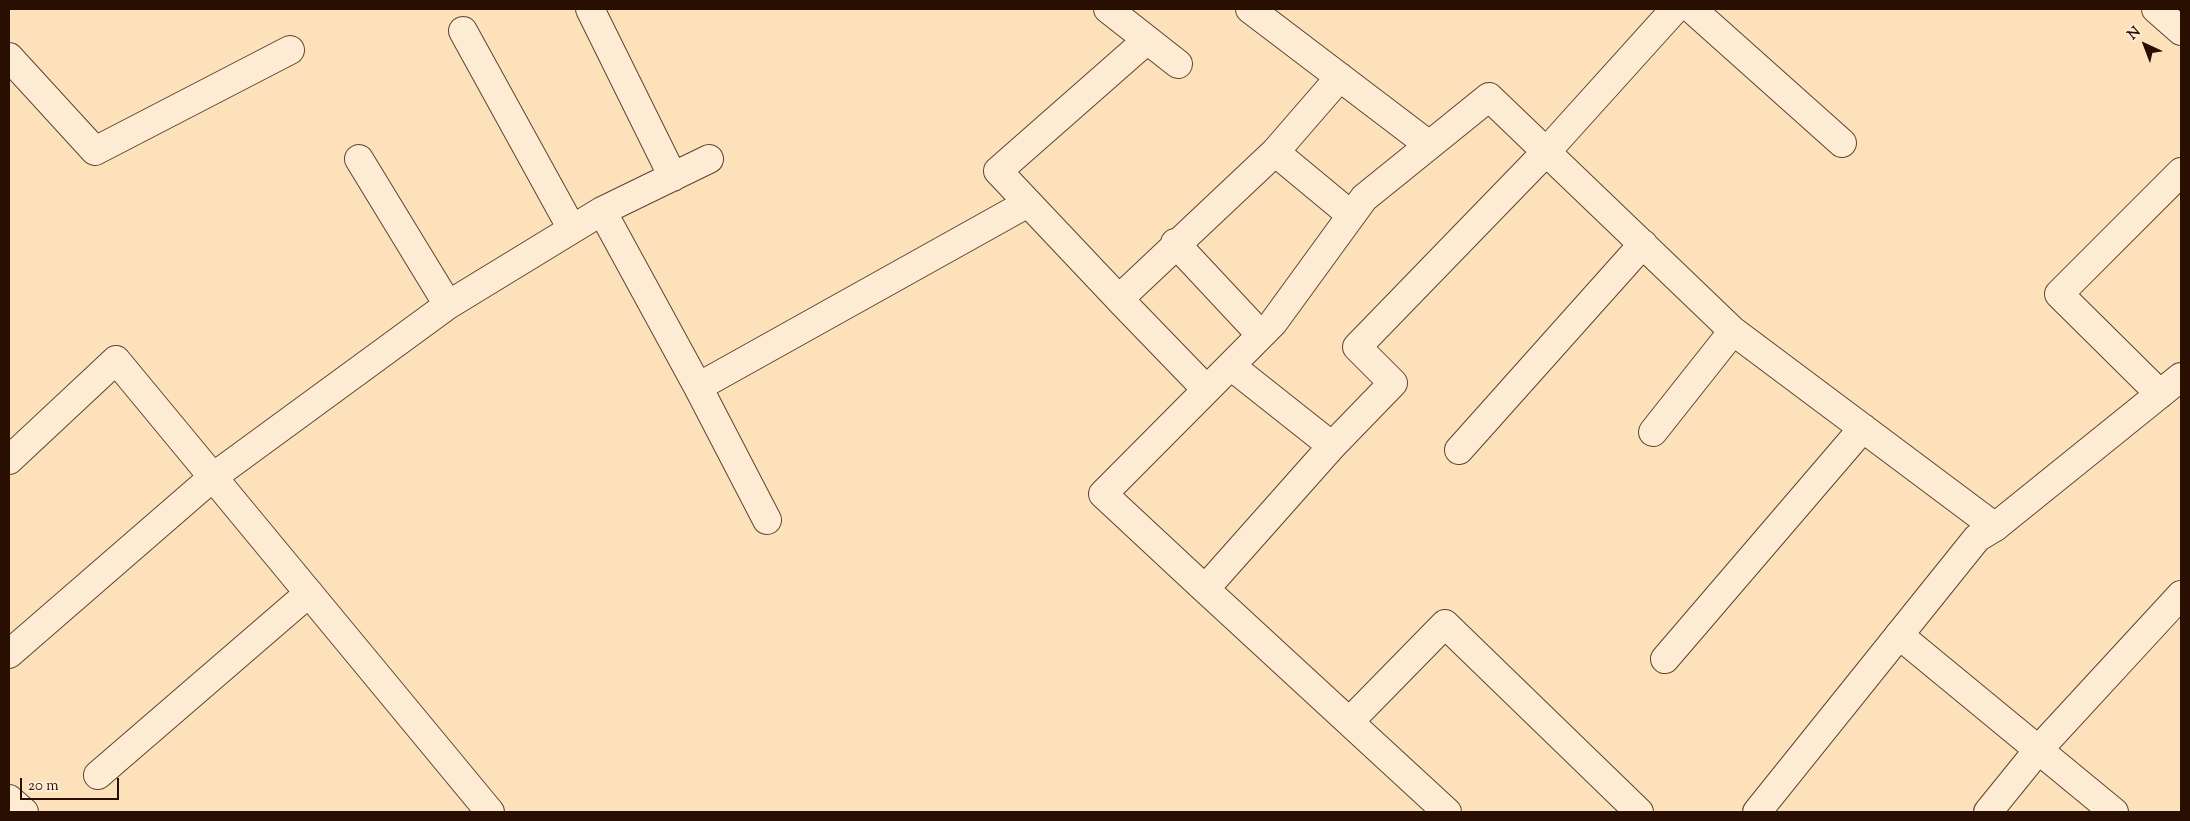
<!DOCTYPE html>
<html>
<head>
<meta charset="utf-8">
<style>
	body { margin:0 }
	#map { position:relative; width:2190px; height:821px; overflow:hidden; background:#fce1bb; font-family:"Sorts Mill Goudy",serif }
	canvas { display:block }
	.frame { position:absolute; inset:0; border:10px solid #280f02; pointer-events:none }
	.north { position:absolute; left:2120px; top:20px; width:50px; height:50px; -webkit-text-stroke:4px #fdecd3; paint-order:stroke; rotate:317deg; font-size:14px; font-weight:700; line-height:20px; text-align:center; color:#280f02 }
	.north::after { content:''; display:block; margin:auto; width:18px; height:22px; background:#280f02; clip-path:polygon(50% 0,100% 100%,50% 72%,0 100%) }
	.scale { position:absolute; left:20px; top:778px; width:99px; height:22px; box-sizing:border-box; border:2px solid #280f02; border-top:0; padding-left:6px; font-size:15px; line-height:18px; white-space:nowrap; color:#280f02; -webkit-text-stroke:4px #fdecd3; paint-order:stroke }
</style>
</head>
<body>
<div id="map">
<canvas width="2190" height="821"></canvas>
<div class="frame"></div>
<div class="north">N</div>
<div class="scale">20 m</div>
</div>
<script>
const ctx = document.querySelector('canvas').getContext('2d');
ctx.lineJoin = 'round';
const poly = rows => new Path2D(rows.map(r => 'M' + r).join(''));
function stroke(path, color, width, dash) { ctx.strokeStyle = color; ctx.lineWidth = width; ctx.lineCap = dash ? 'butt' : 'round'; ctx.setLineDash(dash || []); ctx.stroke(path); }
const minor = poly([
	[590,9,673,177],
	[1108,9,1178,64],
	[1250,9,1429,145],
	[1692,9,1842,143],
	[2156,9,2181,31],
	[463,31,572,229],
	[9,57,95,151,290,50],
	[1340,77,1275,152,1351,215],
	[359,159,448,305],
	[1175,243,1261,335],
	[1119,299,998,171,1147,40],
	[1231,366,1332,446],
	[698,387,602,211,709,159],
	[1206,389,1119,299,1275,152],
	[2160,394,2059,294,2181,172],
	[1653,432,1733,331],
	[1459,450,1643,244],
	[9,460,116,360,490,812],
	[767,520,698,387,1028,203],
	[1205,589,1103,494,1273,323,1364,198,1489,97,1733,331,1995,527],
	[1899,635,2114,812],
	[9,654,213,477,448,305,602,211],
	[1665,659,1863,428],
	[1350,721,1445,624,1639,812],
	[98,775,309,593],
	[9,799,24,812],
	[1447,812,1205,589,1332,446,1393,383,1357,347,1546,152,1675,9],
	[1988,812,2039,749,2181,595]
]);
const tertiary = poly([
	[1757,812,1977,538,1995,527,2181,377]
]);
stroke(minor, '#5d4430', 30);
stroke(tertiary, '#5d4430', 30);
stroke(minor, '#fdecd3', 28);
stroke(tertiary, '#fdecd3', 28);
</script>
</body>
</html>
